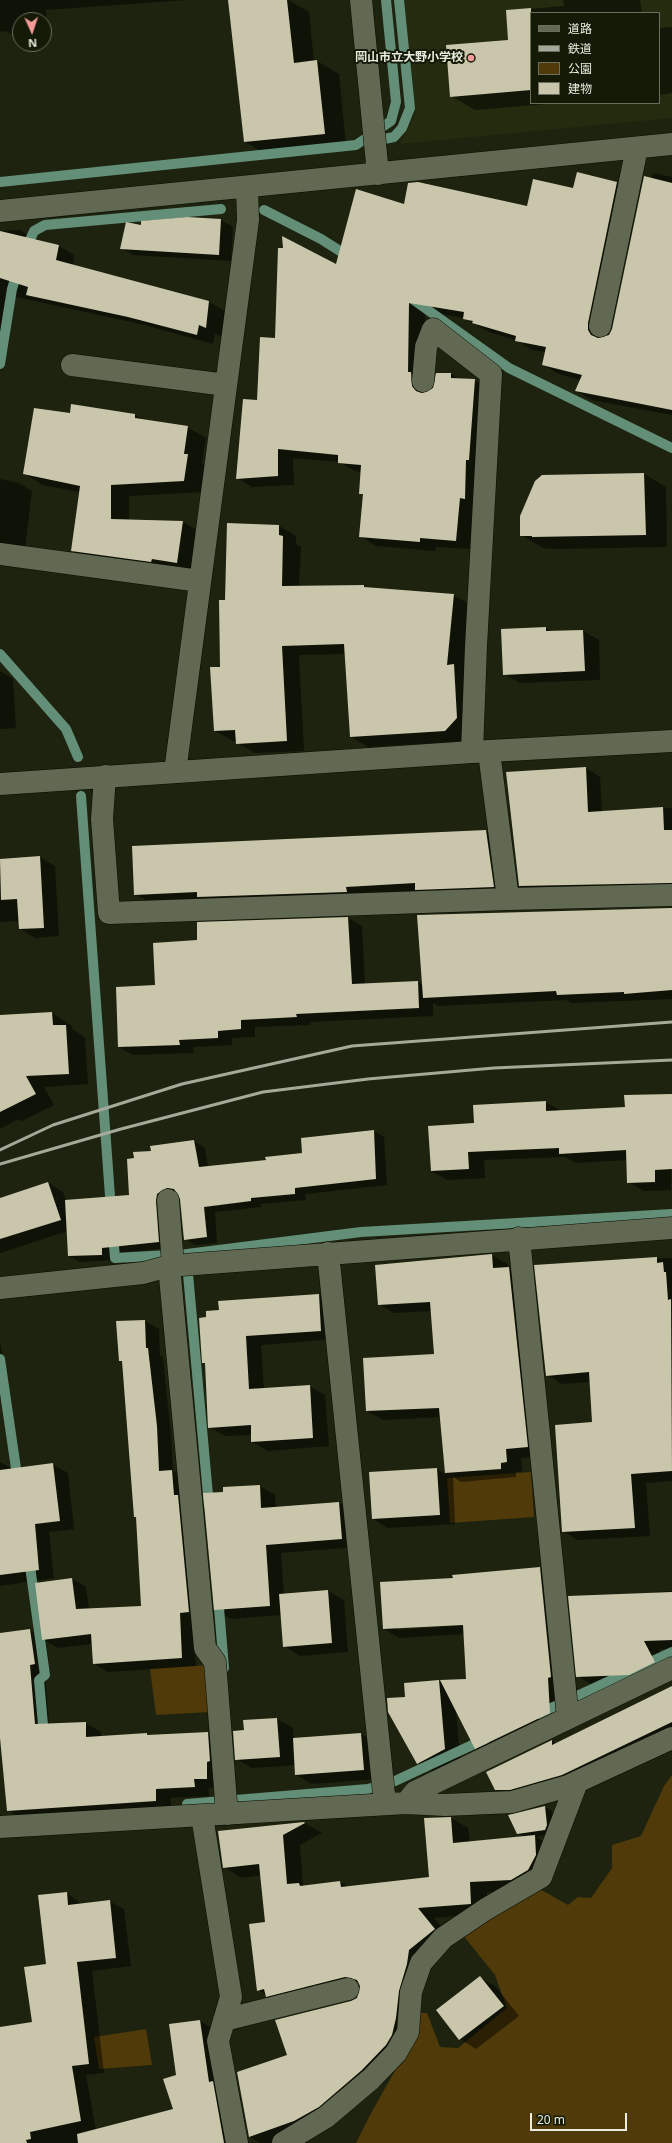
<!DOCTYPE html>
<html>
<head>
<meta charset="utf-8">
<style>
	body { margin:0 }
	#map { position:relative; width:672px; height:2143px; overflow:hidden; background:#1d230e; font-family:"Noto Sans","Noto Sans JP",sans-serif }
	canvas { display:block }
	.legend { position:absolute; left:530px; top:12px; width:130px; height:92px; box-sizing:border-box; background:#141a06; border:1px solid #696e5d; margin:0; padding:5px 7px; list-style:none; font-size:12px; color:#e9ede0 }
	.legend li { display:flex; align-items:center; gap:8px; height:20px }
	.legend b { width:20px; border:1px solid #696e5d }
	.north { position:absolute; left:12px; top:12px; width:40px; height:40px; box-sizing:border-box; background:#141a06; border:1px solid #696e5d; border-radius:50%; rotate:177deg; font-size:11px; font-weight:700; line-height:16px; text-align:center; color:#e9ede0 }
	.north::after { content:''; display:block; margin:auto; width:14px; height:18px; background:#f59b99; clip-path:polygon(50% 0,100% 100%,50% 72%,0 100%) }
	.scale { position:absolute; left:530px; top:2113px; width:97px; height:18px; box-sizing:border-box; border:2px solid #e9ede0; border-top:0; padding-left:5px; font-size:12px; line-height:14px; white-space:nowrap; color:#e9ede0; -webkit-text-stroke:3px #141a06; paint-order:stroke }
</style>
</head>
<body>
<div id="map">
<canvas width="672" height="2143"></canvas>
<ul class="legend">
<li><b style="height:5px;background:#626952"></b>道路</li>
<li><b style="height:5px;background:#a5a99a"></b>鉄道</li>
<li><b style="height:11px;background:#513a09"></b>公園</li>
<li><b style="height:11px;background:#cac6ab"></b>建物</li>
</ul>
<div class="north">N</div>
<div class="scale">20 m</div>
</div>
<script>
const ctx = document.querySelector('canvas').getContext('2d');
ctx.lineJoin = 'round';
function fillPath(path, color) { ctx.fillStyle = color; ctx.fill(path, 'evenodd'); }
const poly = rows => new Path2D(rows.map(r => 'M' + r).join(''));
function stroke(path, color, width, dash) { ctx.strokeStyle = color; ctx.lineWidth = width; ctx.lineCap = dash ? 'butt' : 'round'; ctx.setLineDash(dash || []); ctx.stroke(path); }
function label(font, color, halo, rows, align = 'center') {
  ctx.font = font + ' "Noto Sans","Noto Sans JP",sans-serif'; ctx.lineWidth = 4; ctx.setLineDash([]); ctx.textBaseline = 'middle'; ctx.strokeStyle = halo; ctx.fillStyle = color; for (const [text, x, y, turn = 0] of rows) {
    ctx.save(); ctx.translate(x, y); ctx.rotate((+turn || 0) * Math.PI / 180); ctx.textAlign = isNaN(turn) ? turn : align; if (halo) ctx.strokeText(text, 0, 0); ctx.fillText(text, 0, 0); ctx.restore();
  }
}
const built = poly([
	[404,0,672,0,672,118,400,144,414,117,415,109],
	[531,13,659,13,659,103,531,103]
]);
const green = poly([
	[531,1472,534,1517,450,1523,447,1478],
	[207,1665,211,1712,156,1715,150,1669],
	[672,1775,672,2143,356,2143,370,2115,402,2058,416,2013,427,2013,440,2047,458,2048,507,2008,495,1975,462,1934,538,1888,568,1905,578,1897,591,1898,612,1868,612,1845,641,1836,664,1786],
	[146,2029,152,2065,99,2069,94,2037]
]);
const shadow = poly([
	[0,0,187,0,46,10,47,36,44,36,44,20,20,20,20,38,18,38,6,31,0,32],
	[229,0,288,0,309,12,314,62,317,61,339,74,346,146,266,154,245,142],
	[563,0,640,0,642,13,531,13,531,103,559,103,475,110,451,96,509,41,507,11,564,6],
	[672,27,672,93,659,95,659,28],
	[653,173,672,177,672,415,592,400,576,391,581,380,559,374,543,365,546,352,532,350,516,340,489,332,464,318,425,311,424,381,427,392,434,389,451,374,459,379,474,380,490,389,472,549,436,547,435,551,376,546,360,536,364,495,360,493,361,472,355,471,339,462,293,458,294,485,252,487,237,478,276,339,337,265,405,205,528,207,574,189,617,183,633,192,604,337,610,335,613,329],
	[221,220,233,227,231,261,133,255,121,248,141,227],
	[20,230,35,240,59,246,74,255,73,266,209,302,225,311,221,336,215,334,213,344,145,325,12,296,9,342,6,341,3,360,0,360,0,231],
	[72,405,135,415,145,421,187,427,206,438,202,464,206,466,203,492,129,496,129,521,183,522,202,533,196,573,91,561,72,550,80,492,43,485,25,474,71,414],
	[644,474,666,487,667,547,555,549,543,548,521,535,542,476],
	[0,479,19,483,32,491,25,549,0,546],
	[279,526,296,536,296,544,301,547,299,587,364,586,368,588,453,595,471,605,463,741,368,747,351,737,345,654,299,655,304,751,255,753,237,743,237,741,233,741,215,731,225,601],
	[546,628,553,632,583,631,599,640,600,680,520,683,504,674],
	[0,671,13,679,16,728,0,729],
	[586,768,600,777,602,812,672,808,672,891,535,894,520,886],
	[486,831,509,844,516,899,158,907,135,894,133,847],
	[40,857,55,866,59,936,35,938,20,929,19,921,0,922,0,860],
	[672,909,672,999,572,1003,566,1000,439,1006,433,1003,433,1016,310,1022,311,1025,255,1027,255,1037,232,1038,232,1045,193,1047,194,1053,133,1055,119,1047,156,986,198,941,348,918,362,926,365,985,418,982,423,985],
	[52,1013,71,1025,72,1029,85,1037,88,1084,44,1087,54,1105,22,1121,18,1119,0,1129,0,1016],
	[672,1095,671,1190,644,1191,628,1182,627,1160,576,1163,565,1157,484,1160,485,1178,447,1180,431,1171,475,1124,545,1102,562,1111,626,1108],
	[374,1131,384,1137,387,1185,305,1194,306,1200,261,1204,262,1207,215,1212,217,1243,195,1245,185,1239,181,1198,178,1193,166,1207,169,1248,112,1253,113,1260,80,1262,69,1256,68,1231,0,1253,0,1199,48,1183,63,1192,66,1201,130,1196,135,1159,152,1152,194,1141,205,1148,208,1167,267,1161,303,1154],
	[492,1255,507,1264,508,1268,525,1277,543,1456,521,1458,522,1471,516,1472,516,1477,461,1482,453,1477,455,1524,388,1528,373,1519,437,1469,446,1475,441,1417,383,1420,367,1411,435,1355,432,1311,394,1313,379,1304],
	[672,1258,672,1481,646,1483,650,1536,578,1540,563,1531,593,1423,591,1382,562,1384,547,1375,610,1260],
	[318,1295,334,1304,337,1339,261,1345,264,1389,309,1386,325,1395,329,1446,268,1451,252,1442,252,1435,225,1436,209,1427,206,1364,203,1363,200,1319],
	[145,1321,159,1329,160,1356,163,1357,171,1435,173,1471,186,1479,196,1666,108,1672,94,1664,93,1644,58,1648,46,1641,50,1673,45,1673,49,1725,85,1723,101,1732,101,1737,208,1733,223,1742,222,1787,209,1788,209,1796,171,1798,171,1809,23,1819,8,1810,0,1736,0,1634,30,1630,43,1637,36,1584,72,1579,86,1587,89,1609,142,1607,138,1518,135,1516,123,1362,120,1360],
	[0,1341,8,1387,0,1388],
	[0,1462,13,1469,52,1464,68,1473,74,1529,49,1532,54,1578,0,1586],
	[260,1486,275,1495,276,1508,339,1503,354,1512,357,1547,281,1553,284,1595,328,1591,344,1600,348,1652,300,1656,284,1646,281,1615,231,1619,215,1610,224,1493],
	[540,1568,555,1577,565,1722,491,1757,476,1748,456,1710,460,1758,433,1772,418,1763,405,1683,439,1681,443,1684,467,1680,464,1634,399,1638,384,1629,454,1579],
	[468,1623,468,1625,397,1630,397,1628],
	[672,1591,672,1649,659,1649,670,1671,645,1683,593,1685,577,1676,654,1592],
	[672,1692,672,1737,511,1798,496,1790,552,1741,556,1744],
	[277,1719,293,1728,294,1739,361,1734,377,1743,379,1779,312,1784,296,1775,296,1765,252,1768,236,1759,245,1731],
	[544,1807,552,1811,555,1830,553,1835,536,1837,552,1846,529,1889,487,1892,488,1913,434,1918,452,1939,426,1960,414,2029,278,2143,260,2143,250,2137,288,2055,358,1998,361,1987,285,2006,258,1990,266,1923,261,1875,242,1878,224,1867,304,1823,322,1833,300,1845,303,1887,340,1882,349,1887,430,1878,451,1818,468,1828,470,1842,524,1837,518,1833],
	[66,1893,82,1904,109,1901,124,1909,131,1966,92,1971,104,2073,86,2075,96,2130,174,2110,177,2076,200,2021,215,2030,237,2143,0,2143,0,2028,33,2022],
	[480,1978,496,1987,519,2016,476,2049,460,2039,438,2010]
]);
const stream = poly([
	[374,141,394,137,402,128,410,108,399,0],
	[0,182,356,145,391,121,396,102,386,0],
	[264,210,321,239,351,258],
	[25,251,34,231,45,225,221,209],
	[411,298,509,368,672,448],
	[0,364,12,289,18,270],
	[0,654,66,729,78,757],
	[81,796,111,1210],
	[113,1234,115,1258,187,1254,361,1232,672,1214],
	[187,1263,209,1506],
	[0,1359,18,1482],
	[29,1559,45,1675,39,1680,44,1736],
	[218,1596,224,1668],
	[538,1714,672,1652],
	[187,1804,368,1789,395,1781,485,1739]
]);
const building = poly([
	[228,0,287,0,294,63,317,60,325,134,244,142],
	[531,8,531,90,450,97,446,45,508,40,506,10],
	[577,172,617,182,588,323,588,330,591,335,598,338,609,335,612,329,644,176,672,183,672,410,575,391,582,375,542,365,546,347,515,341,516,336,472,323,473,321,463,319,464,312,409,303,408,372,411,372,412,386,416,391,422,393,433,388,436,373,451,373,451,378,475,379,469,460,466,460,465,499,460,498,456,541,420,538,420,542,359,537,363,494,359,494,361,465,338,463,338,455,278,449,278,476,236,479,243,399,257,400,260,337,275,338,278,248,283,248,282,236,336,264,356,189,404,204,408,183,418,182,527,206,533,179,573,188],
	[187,217,221,219,219,255,120,249,126,222,141,225,141,221],
	[0,231,59,245,56,260,209,301,206,328,199,325,197,335,128,317,26,295,28,287,0,278],
	[71,404,135,414,135,418,188,426,184,454,188,454,184,481,111,485,111,519,183,521,177,563,152,559,151,562,71,551,80,486,23,474,34,408,70,413],
	[644,473,646,535,532,537,532,536,520,536,520,516,535,481,542,475],
	[227,523,279,525,279,535,283,536,282,586,364,585,364,587,454,594,447,665,454,664,457,718,445,731,350,737,344,644,282,646,287,741,236,744,235,730,214,731,210,667,220,667,219,600,225,600],
	[546,627,546,631,583,630,585,671,503,675,501,629],
	[586,767,588,812,663,807,664,830,672,830,672,883,519,886,506,772],
	[486,830,494,887,415,890,415,883,346,887,347,892,197,897,197,892,134,895,132,846],
	[40,856,44,928,19,929,17,899,1,900,0,859],
	[672,908,672,990,624,994,624,992,557,995,556,991,423,998,417,915],
	[348,917,352,984,418,981,419,1008,296,1014,297,1017,241,1020,241,1029,218,1031,218,1038,179,1040,180,1045,118,1047,116,987,155,985,153,943,197,940,197,922],
	[52,1012,53,1025,66,1025,69,1074,26,1076,36,1094,0,1112,0,1015],
	[672,1094,672,1169,655,1170,655,1182,627,1183,626,1150,559,1154,559,1148,468,1152,469,1169,431,1171,428,1126,474,1123,473,1105,546,1101,546,1111,625,1107,624,1095],
	[374,1130,376,1179,295,1188,295,1194,251,1198,251,1201,204,1207,207,1237,184,1240,180,1199,174,1189,167,1188,157,1194,156,1201,159,1242,102,1248,102,1255,68,1256,65,1200,129,1195,127,1159,134,1158,133,1152,151,1151,150,1146,194,1140,199,1167,266,1160,265,1157,302,1153,301,1138],
	[48,1182,61,1220,0,1239,0,1198],
	[492,1254,493,1268,509,1267,528,1447,506,1449,507,1462,501,1463,501,1469,445,1473,439,1408,366,1411,363,1358,434,1354,430,1302,378,1305,375,1265],
	[657,1257,657,1263,663,1262,664,1272,666,1272,668,1300,671,1299,672,1471,631,1474,635,1528,562,1532,555,1425,592,1422,589,1372,546,1376,534,1265],
	[319,1294,321,1331,246,1336,249,1389,310,1385,313,1438,251,1442,251,1425,208,1428,205,1363,202,1363,199,1318,206,1317,206,1311,219,1310,218,1301],
	[145,1320,146,1348,148,1348,157,1426,159,1471,172,1470,174,1495,178,1495,189,1612,180,1613,182,1658,93,1664,91,1634,42,1640,35,1583,72,1578,76,1609,141,1606,136,1517,134,1517,122,1361,119,1361,116,1321],
	[53,1463,60,1521,35,1524,39,1570,0,1575,0,1470],
	[437,1468,440,1515,372,1519,369,1472],
	[260,1485,261,1508,339,1502,342,1539,266,1545,270,1606,214,1610,203,1493,223,1492,223,1487],
	[540,1567,551,1677,548,1678,550,1713,475,1749,440,1680,466,1679,463,1625,383,1629,380,1582,453,1578,452,1575],
	[328,1590,332,1643,283,1647,279,1594],
	[672,1592,672,1640,644,1641,655,1662,629,1675,576,1677,568,1596],
	[30,1629,35,1664,30,1665,35,1724,86,1722,86,1737,147,1733,147,1735,208,1732,210,1761,207,1762,207,1779,194,1779,195,1787,156,1789,156,1801,7,1811,0,1738,0,1633],
	[439,1680,445,1749,417,1764,388,1712,387,1698,405,1697,404,1683],
	[672,1686,672,1722,562,1775,510,1790,495,1790,486,1772,552,1740,552,1745],
	[277,1718,280,1757,235,1760,233,1731,244,1730,243,1720],
	[361,1733,364,1770,295,1775,293,1738],
	[545,1806,547,1825,545,1830,517,1834,508,1815],
	[451,1817,453,1843,535,1835,536,1855,528,1870,511,1880,470,1882,471,1904,418,1908,435,1929,409,1950,407,1964,399,1991,396,2018,392,2035,386,2045,362,2070,319,2107,294,2121,249,2137,237,2072,287,2055,275,2020,351,2001,357,1998,360,1986,357,1980,345,1977,266,1997,264,1989,257,1991,249,1924,265,1922,259,1864,223,1868,218,1831,304,1822,305,1823,283,1835,287,1884,299,1883,300,1886,340,1881,341,1887,429,1877,424,1818],
	[67,1892,68,1905,110,1900,116,1958,77,1962,89,2064,72,2066,81,2121,30,2132,31,2139,26,2140,27,2143,0,2143,0,2027,32,2022,24,1967,46,1964,38,1895],
	[480,1976,504,2006,459,2040,436,2010],
	[200,2020,209,2082,213,2081,224,2143,78,2143,77,2134,173,2109,163,2079,176,2075,169,2024]
]);
const minor = poly([
	[361,0,378,174],
	[0,211,672,144],
	[600,326,637,148],
	[72,365,226,385],
	[423,381,426,347,433,329,491,374,476,646,472,752],
	[0,554,200,581],
	[489,752,508,899],
	[175,772,248,220,247,187],
	[105,776,102,819,109,913,508,899,672,895],
	[0,784,472,752,672,741],
	[168,1200,173,1265],
	[519,1238,568,1718],
	[328,1253,385,1804],
	[169,1266,205,1648,215,1662,227,1814],
	[0,1288,143,1273,169,1266,672,1228],
	[406,1803,445,1805,512,1802,568,1786,672,1738],
	[202,1816,231,1997,218,2041,237,2143],
	[0,1827,406,1803,415,1792,672,1668],
	[224,2020,348,1989],
	[283,2143,326,2117,371,2079,396,2053,408,2032,411,1992,421,1963,443,1938,486,1909,541,1877,577,1782]
]);
const rail = poly([
	[0,1150,53,1125,182,1084,352,1046,672,1022],
	[0,1164,121,1129,263,1092,368,1079,494,1068,672,1060]
]);
const markers = [
	[471,58,4,"#f59b99"]
];
const poiNames = [
	["岡山市立大野小学校",463,58]
];
fillPath(built, '#242b0f');
fillPath(green, '#513a09');
fillPath(shadow, '#0007');
stroke(stream, '#638e77', 10);
fillPath(building, '#cac6ab');
stroke(minor, '#080c00', 23);
stroke(minor, '#626952', 22);
stroke(rail, '#a5a99a', 3);
for (const [x, y, r, color] of markers) { const dot = new Path2D(); dot.arc(x, y, r, 0, 2 * Math.PI); ctx.fillStyle = color; ctx.fill(dot); stroke(dot, '#141a06', 1.5); }
label('bold 12px', '#e9ede0', '#141a06', poiNames, 'right');
</script>
</body>
</html>
